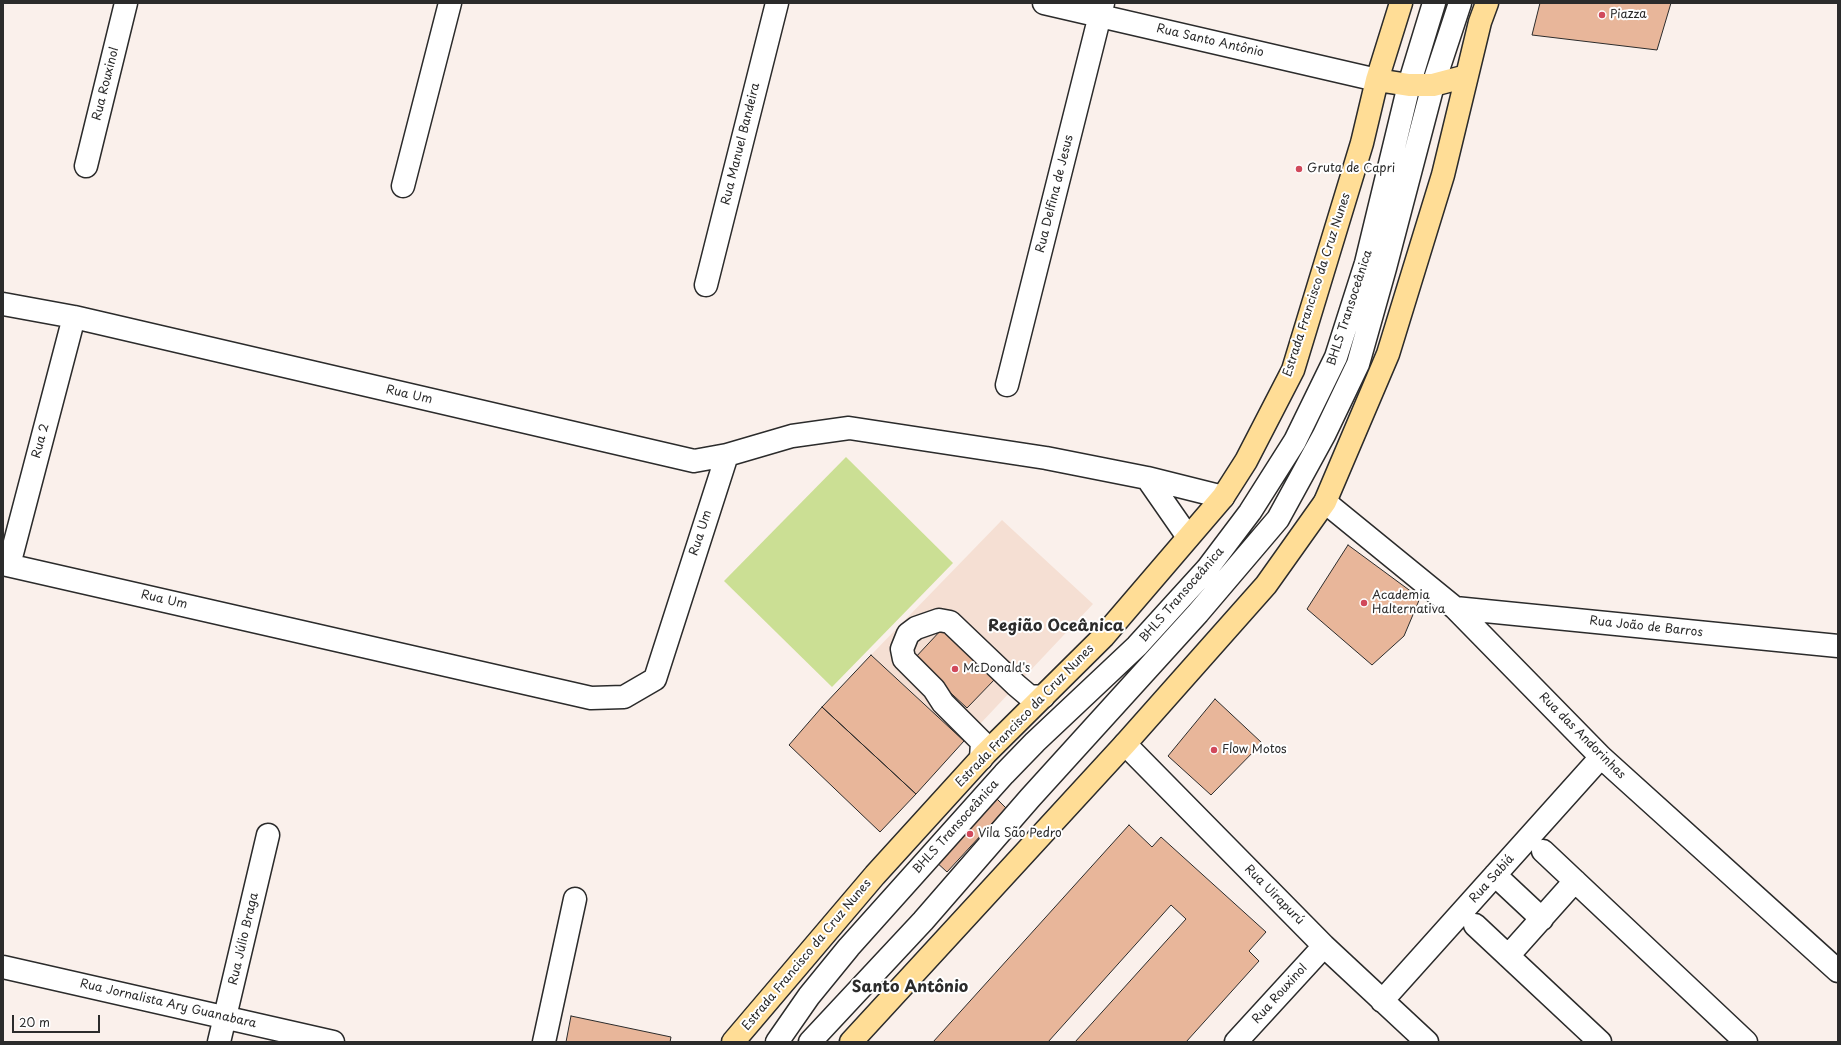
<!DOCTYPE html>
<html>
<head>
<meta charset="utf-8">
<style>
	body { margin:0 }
	#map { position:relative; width:1841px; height:1045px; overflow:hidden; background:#faf0eb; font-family:"Playpen Sans",sans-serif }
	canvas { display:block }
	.frame { position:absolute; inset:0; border:4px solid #2b2b2b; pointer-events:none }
	.scale { position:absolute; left:12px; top:1015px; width:88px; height:18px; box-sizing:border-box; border:2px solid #2b2b2b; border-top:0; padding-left:5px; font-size:12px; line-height:14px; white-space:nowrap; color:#2b2b2b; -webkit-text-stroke:3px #fff; paint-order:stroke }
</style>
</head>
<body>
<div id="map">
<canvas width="1841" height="1045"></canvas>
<div class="frame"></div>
<div class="scale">20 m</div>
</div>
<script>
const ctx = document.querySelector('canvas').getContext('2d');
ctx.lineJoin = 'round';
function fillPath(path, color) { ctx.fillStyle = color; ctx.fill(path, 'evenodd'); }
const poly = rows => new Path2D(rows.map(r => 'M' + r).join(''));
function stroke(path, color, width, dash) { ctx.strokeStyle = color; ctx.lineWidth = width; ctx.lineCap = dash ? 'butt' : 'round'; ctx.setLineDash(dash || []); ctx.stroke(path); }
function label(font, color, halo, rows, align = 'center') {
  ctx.font = font + ' "Playpen Sans",sans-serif'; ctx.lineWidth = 4; ctx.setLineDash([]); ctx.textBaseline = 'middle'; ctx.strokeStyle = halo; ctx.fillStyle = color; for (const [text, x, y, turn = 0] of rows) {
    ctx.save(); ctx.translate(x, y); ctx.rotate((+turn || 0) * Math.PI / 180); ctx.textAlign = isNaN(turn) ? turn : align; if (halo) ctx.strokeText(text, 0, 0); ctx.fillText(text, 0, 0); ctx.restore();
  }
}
const built = poly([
	[1002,520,1093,604,964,741,871,655]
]);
const green = poly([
	[846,457,953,563,832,687,724,581]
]);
const building = poly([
	[1540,3,1671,3,1657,50,1532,35,1540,3],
	[1348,545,1420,598,1404,636,1372,665,1307,609,1348,545],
	[942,629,995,679,967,708,914,659,942,629],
	[871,655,964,741,916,794,822,707,871,655],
	[1215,699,1262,743,1211,795,1168,756,1215,699],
	[822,707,916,794,880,832,789,745,822,707],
	[994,796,1006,808,947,872,934,860,994,796],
	[1129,825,1152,847,1161,837,1266,932,1249,951,1259,961,1186,1042,1075,1042,1186,919,1171,905,1048,1042,933,1042,1129,825],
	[571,1016,671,1037,670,1042,566,1042,571,1016]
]);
const minor = poly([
	[1044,3,1377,80],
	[86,166,126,3],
	[403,186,450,3],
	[706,285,777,3],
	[3,304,74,317,694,461,727,455,655,679,624,697,591,698,3,564],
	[1007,385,1103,3],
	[727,455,792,436,849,428,1046,458,1147,478,1223,497],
	[1147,478,1188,537],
	[1325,502,1455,608,1601,757,1838,971],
	[9,565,74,317],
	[1455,608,1838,646],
	[1125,744,1324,946,1427,1042],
	[981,759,982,742,943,703,934,689,904,659,902,649,908,634,916,628,939,620,950,622,1016,685,1029,696,1043,697],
	[1543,851,1746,1042],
	[1495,875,1542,919],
	[1475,925,1600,1042],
	[1508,956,1575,881],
	[3,967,333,1042],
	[1382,1001,1601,757],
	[219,1042,268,835],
	[544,1042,575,899],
	[777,1042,809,996,849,947,1004,774,1035,742,1137,646,1207,569,1250,512,1295,441,1336,357,1366,263,1409,85,1434,3],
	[810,1042,923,921,1030,798,1198,613,1278,519,1324,435,1358,364,1385,268,1433,85,1460,3],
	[1236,1042,1324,946]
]);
const major = poly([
	[1377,80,1409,85,1433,85,1467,76],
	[733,1042,875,875,986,753,1103,637,1223,497,1246,461,1293,370,1362,143,1377,80,1401,3],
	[851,1042,1125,744,1266,585,1325,502,1388,354,1443,175,1480,22,1487,3]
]);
const markers = [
	[1602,15,4,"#d1495b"],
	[1299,169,4,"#d1495b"],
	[1364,603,4,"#d1495b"],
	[955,669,4,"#d1495b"],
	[1214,750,4,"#d1495b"],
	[970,834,4,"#d1495b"]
];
const poiNames = [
	["Piazza",1610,15],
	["Gruta de Capri",1307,169],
	["Academia",1372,596],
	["Halternativa",1372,610],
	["McDonald's",963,669],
	["Flow Motos",1222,750],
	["Vila São Pedro",978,834]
];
const streetNames = [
	["Rua Santo Antônio",1210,41,13],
	["Rua Rouxinol",106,84,-76],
	["Rua Manuel Bandeira",741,144,-76],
	["Rua Delfina de Jesus",1055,194,-76],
	["Estrada Francisco da Cruz Nunes",1317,285,-72],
	["BHLS Transoceânica",1350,308,-72],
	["Rua Um",409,395,13],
	["Rua 2",41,441,-75],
	["Rua Um",701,533,-72],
	["BHLS Transoceânica",1182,595,-49],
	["Rua Um",164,600,13],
	["Rua João de Barros",1646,627,6],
	["Estrada Francisco da Cruz Nunes",1025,716,-46],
	["Rua das Andorinhas",1582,736,45],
	["BHLS Transoceânica",956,827,-48],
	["Rua Sabiá",1492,879,-48],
	["Rua Uirapurú",1274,895,45],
	["Rua Júlio Braga",244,939,-77],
	["Estrada Francisco da Cruz Nunes",807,955,-50],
	["Rua Rouxinol",1280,994,-48],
	["Rua Jornalista Ary Guanabara",168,1004,13]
];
const districtNames = [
	["Região Oceânica",1056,627],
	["Santo Antônio",910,988]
];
fillPath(built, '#f5dfd3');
fillPath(green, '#cbdf94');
fillPath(building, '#e8b69a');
stroke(building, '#2b2b2b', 1);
stroke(minor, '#2b2b2b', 25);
stroke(major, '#2b2b2b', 25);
stroke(minor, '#fff', 22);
stroke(major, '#ffdd96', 22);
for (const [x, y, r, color] of markers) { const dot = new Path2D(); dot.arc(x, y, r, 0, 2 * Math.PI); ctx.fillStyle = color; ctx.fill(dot); stroke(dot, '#fff', 1.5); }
label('12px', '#2b2b2b', '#fff', poiNames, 'left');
label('12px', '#2b2b2b', '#fff', streetNames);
label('bold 16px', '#2b2b2b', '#fff', districtNames);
</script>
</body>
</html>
